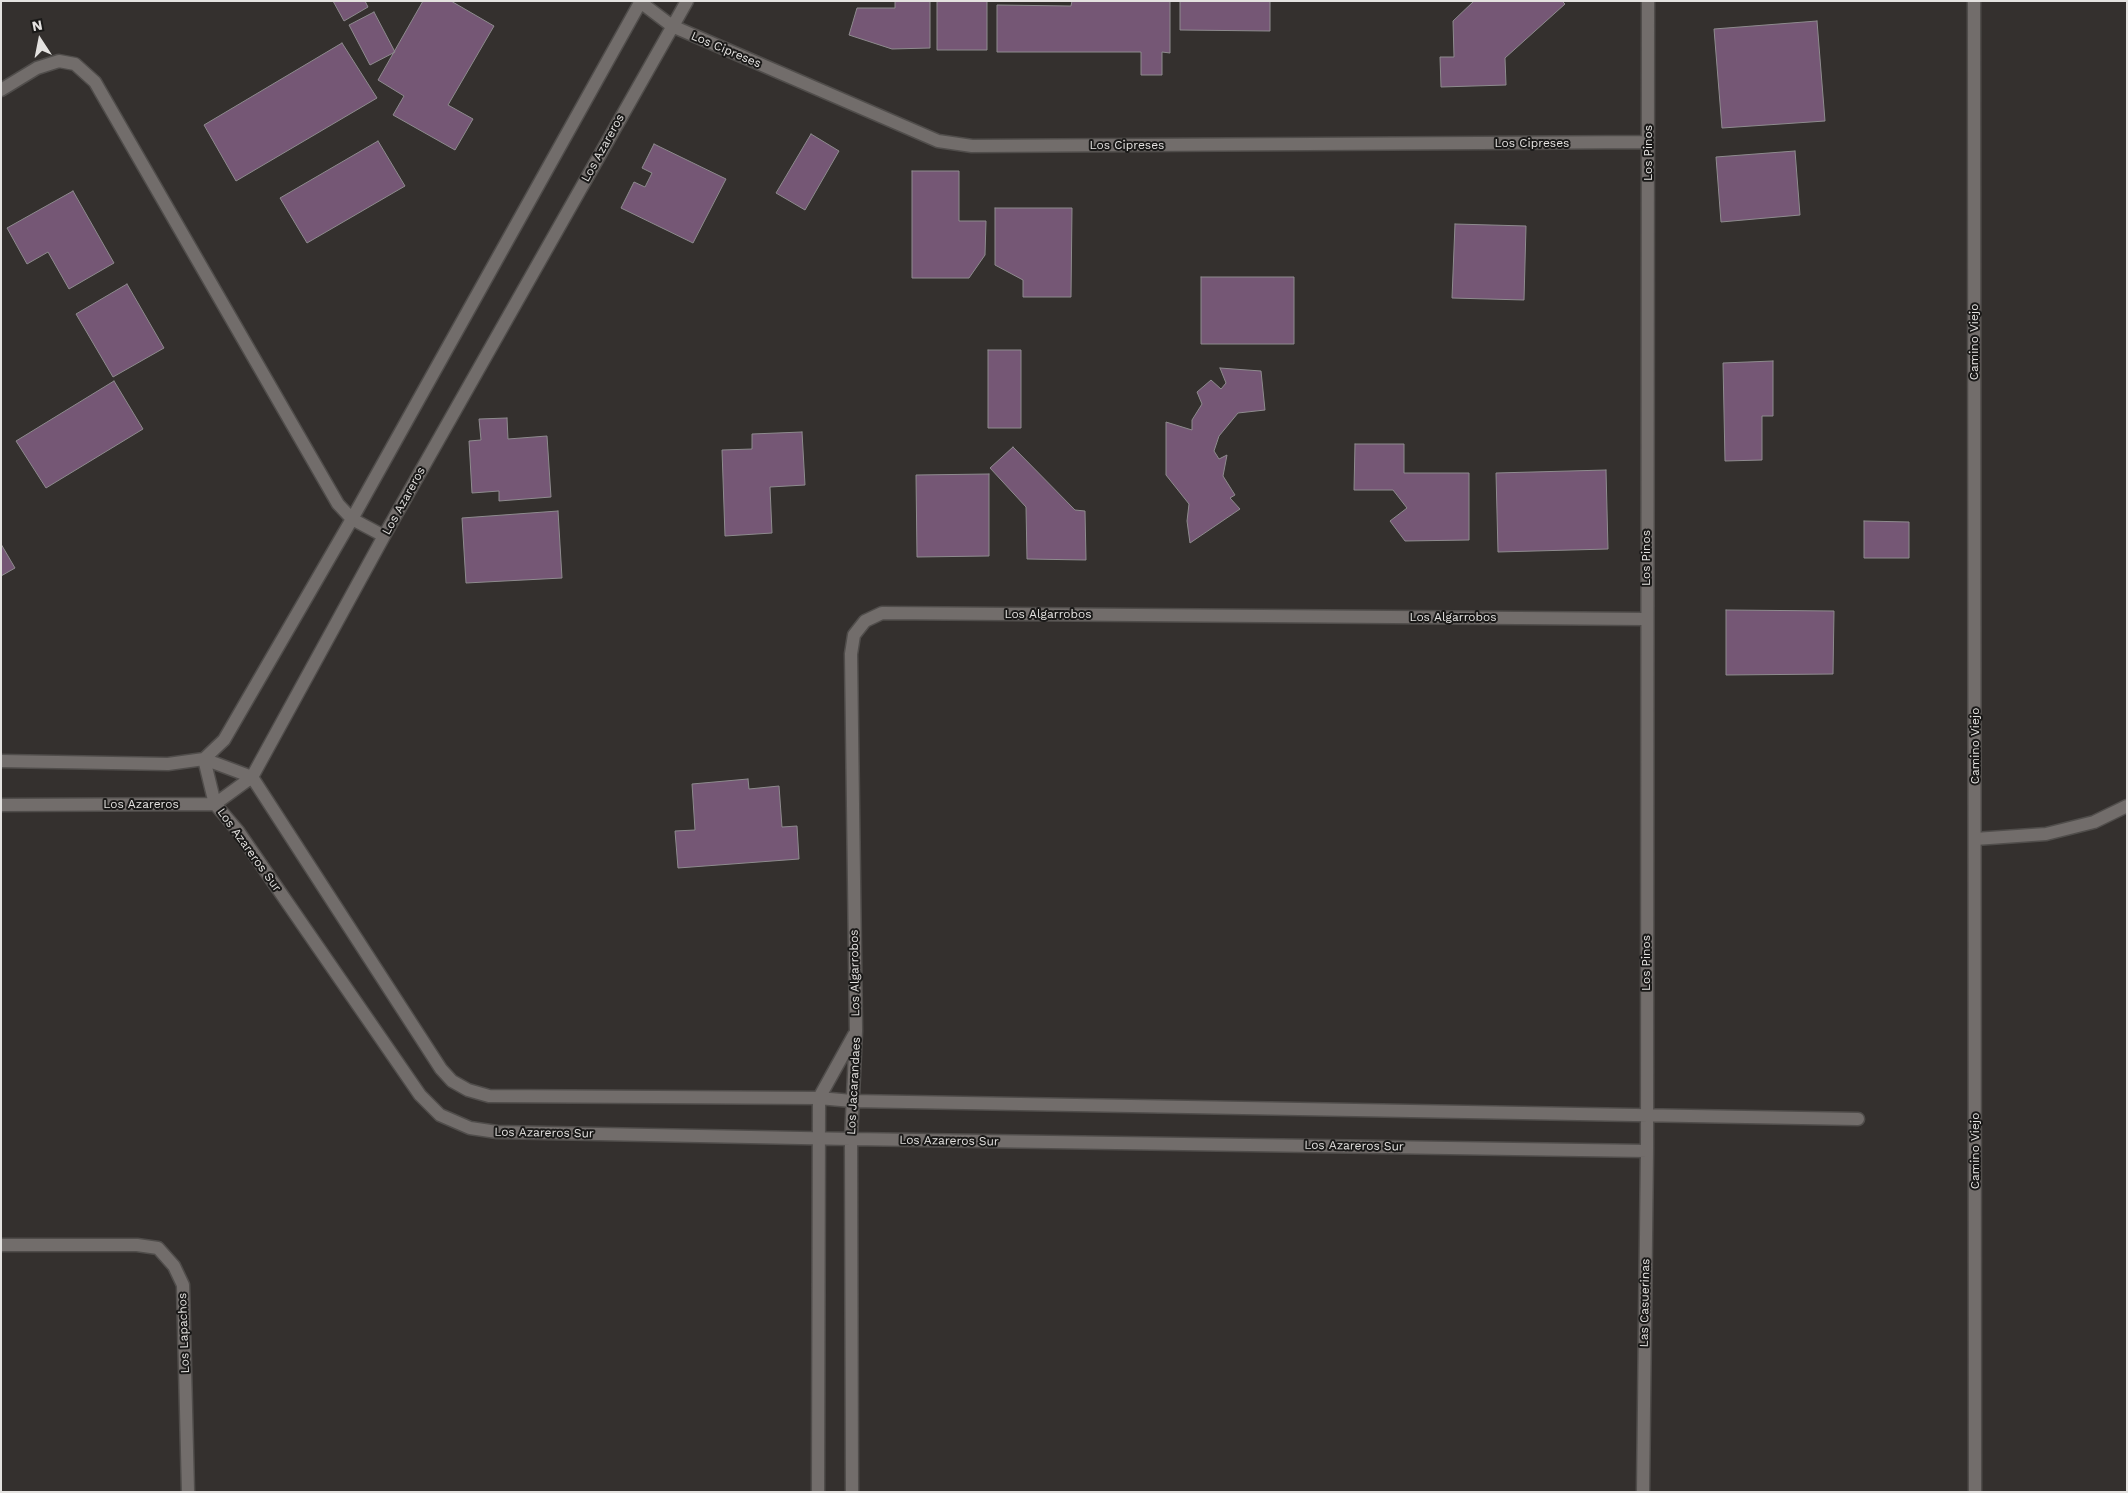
<!DOCTYPE html>
<html>
<head>
<meta charset="utf-8">
<style>
	body { margin:0 }
	#map { position:relative; width:2128px; height:1493px; overflow:hidden; background:#34302e; font-family:"Work Sans",sans-serif }
	canvas { display:block }
	.frame { position:absolute; inset:0; border:2px solid #e4e2e0; pointer-events:none }
	.north { position:absolute; left:15px; top:15px; width:50px; height:50px; -webkit-text-stroke:4px #1a1918; paint-order:stroke; rotate:349deg; font-size:14px; font-weight:700; line-height:20px; text-align:center; color:#e4e2e0 }
	.north::after { content:''; display:block; margin:auto; width:18px; height:22px; background:#e4e2e0; clip-path:polygon(50% 0,100% 100%,50% 72%,0 100%) }
</style>
</head>
<body>
<div id="map">
<canvas width="2128" height="1493"></canvas>
<div class="frame"></div>
<div class="north">N</div>
</div>
<script>
const ctx = document.querySelector('canvas').getContext('2d');
ctx.lineJoin = 'round';
function fillPath(path, color) { ctx.fillStyle = color; ctx.fill(path, 'evenodd'); }
const poly = rows => new Path2D(rows.map(r => 'M' + r).join(''));
function stroke(path, color, width, dash) { ctx.strokeStyle = color; ctx.lineWidth = width; ctx.lineCap = dash ? 'butt' : 'round'; ctx.setLineDash(dash || []); ctx.stroke(path); }
function label(font, color, halo, rows, align = 'center') {
  ctx.font = font + ' "Work Sans",sans-serif'; ctx.lineWidth = 4; ctx.setLineDash([]); ctx.textBaseline = 'middle'; ctx.strokeStyle = halo; ctx.fillStyle = color; for (const [text, x, y, turn = 0] of rows) {
    ctx.save(); ctx.translate(x, y); ctx.rotate((+turn || 0) * Math.PI / 180); ctx.textAlign = isNaN(turn) ? turn : align; if (halo) ctx.strokeText(text, 0, 0); ctx.fillText(text, 0, 0); ctx.restore();
  }
}
const building = poly([
	[333,1,365,1,368,7,344,21,333,1],
	[423,1,451,1,494,26,448,105,473,119,455,150,393,115,404,96,378,80,423,1],
	[895,1,930,1,930,48,892,49,849,35,857,8,895,8,895,1],
	[937,1,987,1,987,50,937,50,937,1],
	[1072,1,1170,1,1170,53,1162,52,1162,75,1141,75,1141,52,997,52,997,5,1071,6,1072,1],
	[1180,1,1270,1,1270,31,1180,30,1180,1],
	[1474,1,1562,1,1565,4,1505,58,1506,85,1441,87,1440,57,1454,57,1453,21,1474,1],
	[374,12,395,52,370,65,349,25,374,12],
	[1817,21,1825,121,1722,128,1714,29,1817,21],
	[342,43,377,98,236,181,204,125,342,43],
	[811,134,839,151,805,210,776,193,811,134],
	[378,141,405,186,307,243,280,198,378,141],
	[654,144,726,179,693,243,621,208,634,182,645,187,652,173,642,168,654,144],
	[1795,151,1800,215,1721,222,1716,157,1795,151],
	[912,171,959,171,959,221,986,221,985,255,969,278,912,278,912,171],
	[73,191,114,263,69,289,48,252,27,264,7,228,73,191],
	[995,208,1072,208,1071,297,1023,297,1023,280,995,265,995,208],
	[1455,224,1526,226,1524,300,1452,298,1455,224],
	[1201,277,1294,277,1294,344,1201,344,1201,277],
	[127,284,164,348,113,377,76,314,127,284],
	[988,350,1021,350,1021,428,988,428,988,350],
	[1773,361,1773,416,1762,416,1762,460,1725,461,1723,363,1773,361],
	[1220,368,1261,371,1265,410,1238,413,1219,436,1214,451,1219,459,1227,455,1223,476,1235,495,1230,498,1240,509,1190,543,1187,521,1189,504,1166,475,1166,422,1192,430,1192,420,1202,404,1197,392,1211,380,1221,389,1226,383,1220,368],
	[114,381,143,429,46,488,16,441,114,381],
	[507,418,508,439,547,436,551,497,499,501,499,491,472,493,469,441,481,440,479,419,507,418],
	[802,432,805,485,770,487,772,533,725,536,722,450,752,449,752,434,802,432],
	[1355,444,1404,444,1404,473,1469,473,1469,540,1405,541,1390,521,1407,508,1393,490,1354,490,1355,444],
	[1013,447,1075,510,1085,511,1086,560,1027,559,1026,507,990,468,1013,447],
	[1606,470,1608,549,1498,552,1496,473,1606,470],
	[989,474,989,556,917,557,916,475,989,474],
	[558,511,562,578,466,583,462,518,558,511],
	[1864,521,1909,522,1909,558,1864,558,1864,521],
	[1,544,15,568,1,576,1,544],
	[1726,610,1834,611,1833,674,1726,675,1726,610],
	[748,779,749,789,779,786,782,827,797,826,799,859,678,868,675,831,695,830,692,784,748,779]
]);
const street = poly([
	[639,1,672,26,938,141,972,146,1648,142],
	[1,90,37,68,59,61,75,64,95,82,338,504,352,519,384,536],
	[204,759,252,777,441,1069,452,1081,468,1090,489,1096,819,1098,852,1101,1858,1119],
	[204,759,215,804,238,831,420,1095,440,1115,470,1128,497,1132,851,1139,1647,1151],
	[1,761,168,764,204,759,224,740,352,519,641,1],
	[1,805,215,804,252,777,384,536,687,1],
	[1975,839,2046,834,2094,822,2127,806],
	[1,1245,137,1245,158,1248,174,1266,183,1285,188,1492],
	[818,1492,819,1098,854,1035],
	[852,1492,851,1139,856,1031,851,654,854,635,865,621,882,613,1646,619],
	[1643,1492,1647,1151,1648,1]
]);
const secondary = poly([
	[1974,1,1975,1492]
]);
const streetNames = [
	["Los Cipreses",726,50,23],
	["Los Cipreses",1532,143],
	["Los Cipreses",1127,145],
	["Los Azareros",603,148,-61],
	["Los Pinos",1648,153,-90],
	["Camino Viejo",1974,342,-90],
	["Los Azareros",404,501,-61],
	["Los Pinos",1646,558,-90],
	["Los Algarrobos",1048,614],
	["Los Algarrobos",1453,617],
	["Camino Viejo",1975,746,-90],
	["Los Azareros",141,804],
	["Los Azareros Sur",249,850,54],
	["Los Pinos",1646,963,-90],
	["Los Algarrobos",855,973,-91],
	["Los Jacarandaes",854,1086,-87],
	["Los Azareros Sur",544,1133,1],
	["Los Azareros Sur",949,1141,1],
	["Los Azareros Sur",1354,1146,1],
	["Camino Viejo",1975,1151,-90],
	["Las Casuerinas",1645,1303,-89],
	["Los Lapachos",184,1333,-92]
];
fillPath(building, '#755775');
stroke(building, '#8e8b8e', 1);
stroke(street, '#504d4b', 15);
stroke(secondary, '#504d4b', 15);
stroke(street, '#726d6b', 12);
stroke(secondary, '#726d6b', 12);
label('12px', '#e4e2e0', '#1a1918', streetNames);
</script>
</body>
</html>
